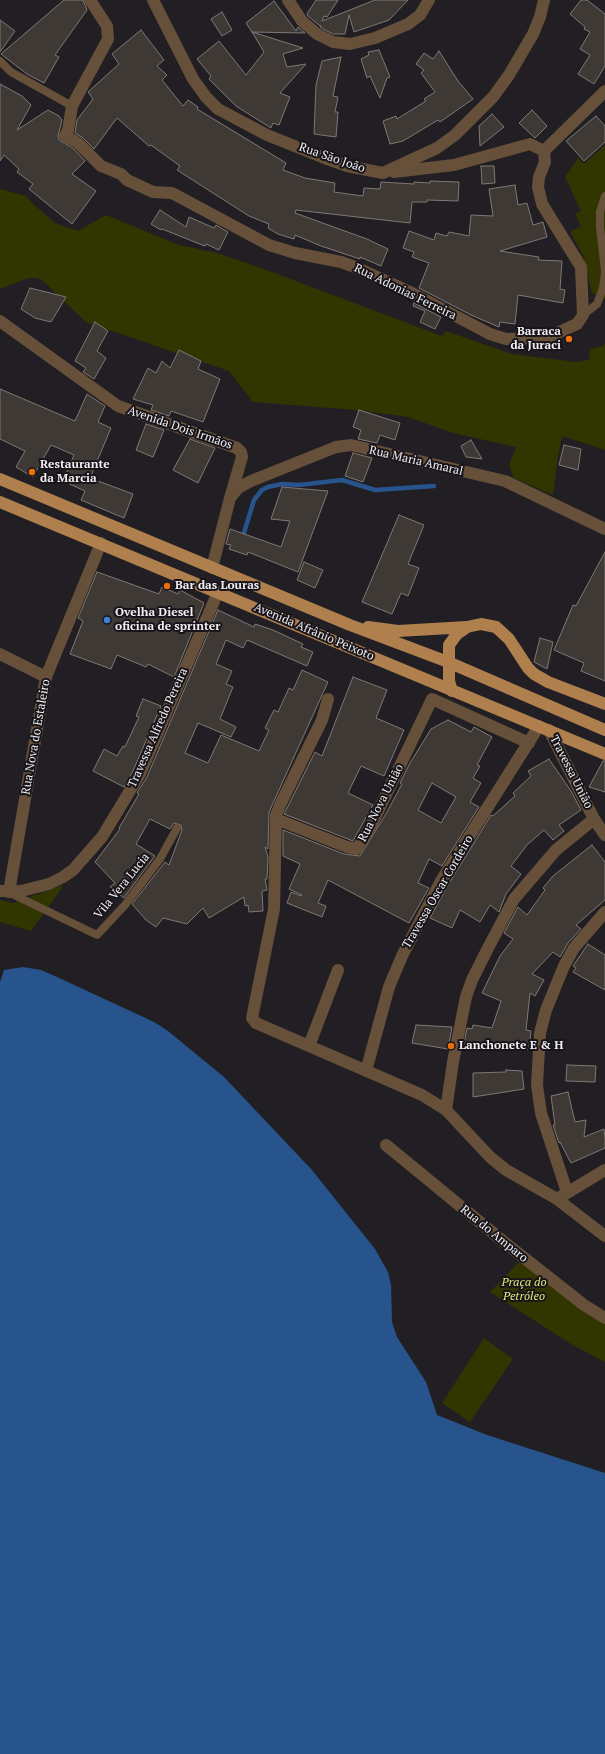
<!DOCTYPE html>
<html>
<head>
<meta charset="utf-8">
<style>
	body { margin:0 }
	canvas { display:block; background:#211e24 }
</style>
</head>
<body>
<canvas width="605" height="1754"></canvas>
<script>
const ctx = document.querySelector('canvas').getContext('2d');
ctx.lineJoin = 'round';
function fillPath(path, color) { ctx.fillStyle = color; ctx.fill(path, 'evenodd'); }
const poly = rows => new Path2D(rows.map(r => 'M' + r).join(''));
function stroke(path, color, width, dash) { ctx.strokeStyle = color; ctx.lineWidth = width; ctx.lineCap = dash ? 'butt' : 'round'; ctx.setLineDash(dash || []); ctx.stroke(path); }
function label(font, color, halo, rows, align = 'center') {
  ctx.font = font + ' "PT Serif",serif'; ctx.lineWidth = 4; ctx.setLineDash([]); ctx.textBaseline = 'middle'; ctx.strokeStyle = halo; ctx.fillStyle = color; for (const [text, x, y, turn = 0] of rows) {
    ctx.save(); ctx.translate(x, y); ctx.rotate((+turn || 0) * Math.PI / 180); ctx.textAlign = isNaN(turn) ? turn : align; if (halo) ctx.strokeText(text, 0, 0); ctx.fillText(text, 0, 0); ctx.restore();
  }
}
const green = poly([
	[605,145,605,300,592,293,583,255,570,232,581,226,575,214,581,211,565,177,578,158,584,164],
	[0,189,26,196,32,203,55,223,78,231,106,215,179,245,217,253,264,269,442,336,446,331,512,354,576,362,589,360,590,349,603,346,605,343,605,450,562,436,558,457,553,495,514,478,509,465,516,447,453,433,408,417,356,410,253,402,229,371,86,322,43,281,37,278,29,278,0,289],
	[64,885,31,931,0,922,0,900,13,903],
	[519,1262,605,1322,605,1362,571,1344,490,1292],
	[484,1338,513,1359,470,1422,442,1403]
]);
const water = poly([
	[23,967,41,970,57,977,154,1022,168,1031,224,1077,312,1170,375,1249,388,1272,391,1285,392,1322,397,1337,426,1382,437,1415,487,1435,605,1473,605,1754,0,1754,0,982,4,970]
]);
const stream = poly([
	[243,536,254,500,262,490,268,487,282,484,299,485,342,480,375,490,434,486]
]);
const building = poly([
	[64,0,83,0,87,10,55,55,59,57,44,83,27,74,1,54,64,0],
	[316,0,338,0,327,17,324,16,322,21,375,0,408,0,389,20,354,32,349,15,345,34,333,34,321,28,320,25,320,26,308,16,307,14,316,0],
	[581,0,587,0,605,14,605,66,594,84,578,74,590,55,580,49,590,32,584,29,585,27,570,14,581,0],
	[274,1,296,31,298,27,305,33,252,32,246,23,274,1],
	[222,12,232,30,222,36,211,19,222,12],
	[0,20,15,31,0,52,0,20],
	[141,30,164,60,157,66,167,75,162,80,183,106,188,100,198,107,197,109,286,163,283,170,305,178,335,183,334,192,363,196,364,188,380,189,381,182,414,184,414,182,430,183,430,181,459,182,458,201,427,200,427,202,412,202,410,223,296,210,295,213,367,239,388,249,381,266,360,257,360,259,321,246,295,235,294,239,278,234,268,228,269,224,249,216,177,170,180,166,151,145,149,146,117,118,94,149,82,137,75,133,77,120,93,99,88,92,119,64,112,54,141,30],
	[252,32,303,48,283,54,287,67,306,64,280,93,290,97,279,125,273,123,271,128,236,106,209,79,211,76,197,59,219,41,246,75,264,52,252,32],
	[379,50,390,77,387,78,380,98,370,76,367,78,361,59,369,55,368,52,379,50],
	[439,51,458,81,473,99,440,122,438,120,403,141,390,144,383,121,396,116,397,119,426,101,424,99,435,92,421,73,424,70,416,64,424,53,433,59,439,51],
	[341,57,333,96,338,97,335,112,338,112,336,137,314,134,316,85,322,61,341,57],
	[0,84,22,96,31,105,17,130,48,110,59,116,62,120,58,136,59,140,73,148,85,161,72,174,96,191,72,224,29,189,33,184,17,172,19,169,4,155,0,161,0,84],
	[532,110,547,126,535,138,519,123,532,110],
	[492,114,504,127,480,146,479,126,492,114],
	[596,116,605,126,605,142,584,161,566,141,596,116],
	[481,166,494,166,495,183,482,184,481,166],
	[515,185,518,205,527,203,533,225,543,222,547,237,500,251,539,257,538,260,562,261,560,289,565,290,563,303,518,295,515,324,500,322,499,327,471,315,419,288,429,263,412,257,414,252,403,248,409,231,434,240,436,233,447,236,449,232,469,236,471,215,493,216,489,189,515,185],
	[160,210,186,227,189,217,214,228,216,225,228,232,219,250,206,244,205,246,162,229,161,230,151,224,160,210],
	[30,288,66,297,51,322,35,318,21,309,30,288],
	[414,303,441,317,435,329,420,322,425,311,413,306,414,303],
	[95,322,108,331,97,351,106,358,94,379,83,372,86,368,75,361,95,322],
	[179,350,201,361,198,369,220,379,203,422,171,411,169,416,151,410,153,405,133,399,148,368,156,373,162,361,170,368,179,350],
	[0,389,75,421,87,394,105,406,98,422,111,428,90,478,133,494,124,518,81,500,85,491,63,481,74,455,51,445,33,477,16,467,25,451,0,439,0,389],
	[359,410,400,423,395,440,380,435,377,443,358,439,361,430,353,427,359,410],
	[146,424,164,430,153,457,136,450,146,424],
	[190,439,215,448,198,483,173,470,190,439],
	[471,440,482,459,466,457,461,446,471,440],
	[564,445,581,449,578,470,559,465,564,445],
	[353,453,372,458,363,482,345,476,353,453],
	[282,487,328,491,298,572,248,552,247,555,229,549,231,545,226,544,230,529,281,547,290,521,271,519,282,487],
	[399,515,424,525,408,564,419,568,408,596,401,593,392,614,362,602,399,515],
	[605,552,605,681,581,671,584,663,554,650,573,605,576,606,605,552],
	[304,562,323,570,315,588,297,580,304,562],
	[97,572,159,594,162,587,178,594,180,590,204,603,174,677,148,664,146,667,117,655,111,669,70,654,83,621,78,618,97,572],
	[218,610,254,627,255,624,273,630,303,644,301,647,313,652,307,666,247,640,243,648,226,640,216,664,232,671,226,684,233,687,220,719,236,727,231,737,198,723,185,753,208,763,221,735,259,751,269,730,265,728,274,710,278,712,289,688,293,690,302,670,328,682,269,812,268,849,265,847,268,857,267,879,265,879,267,890,262,891,263,911,249,912,248,905,245,906,244,897,209,918,203,908,187,924,163,918,156,927,146,920,132,904,165,862,169,865,182,830,181,825,174,823,170,829,150,819,136,844,155,856,124,898,110,887,115,883,95,862,120,829,119,828,139,794,137,793,147,777,218,610],
	[540,638,553,642,547,669,534,662,540,638],
	[353,677,387,690,376,718,404,730,384,776,361,766,348,793,373,805,353,841,284,814,315,752,322,756,353,677],
	[143,699,161,706,133,771,124,787,93,771,104,749,117,756,123,746,125,747,139,717,136,716,143,699],
	[448,720,471,732,474,727,492,737,477,765,480,766,473,778,481,783,470,802,479,807,442,866,429,859,418,883,429,888,409,923,328,880,318,903,326,906,322,917,287,903,291,892,301,896,302,895,289,889,300,864,283,856,283,830,344,854,360,856,387,812,402,784,400,783,410,763,431,729,448,720],
	[432,783,456,797,441,823,418,810,432,783],
	[549,759,571,791,581,810,559,825,564,831,553,840,544,830,527,845,511,866,521,874,506,894,499,912,490,905,480,922,460,910,452,928,430,918,448,885,491,815,493,816,515,796,513,793,531,776,528,771,549,759],
	[603,761,605,761,605,792,589,787,603,761],
	[592,845,605,862,605,900,576,925,581,929,568,943,560,957,553,952,532,974,544,980,535,996,530,993,526,1030,531,1031,529,1049,463,1049,467,1028,472,1029,473,1025,492,1028,501,1001,482,993,500,956,513,939,504,933,518,907,527,915,545,890,543,888,553,876,592,845],
	[588,944,605,955,605,990,573,972,576,968,573,966,588,944],
	[416,1025,452,1027,448,1049,412,1043,416,1025],
	[567,1065,596,1066,595,1082,566,1081,567,1065],
	[506,1070,522,1071,524,1089,473,1097,473,1073,506,1072,506,1070],
	[568,1092,575,1122,586,1120,584,1137,604,1129,605,1138,605,1148,571,1163,560,1142,559,1143,553,1125,555,1125,551,1096,568,1092]
]);
const service = poly([
	[0,61,11,72,72,106],
	[605,196,600,212,600,227,605,271],
	[583,315,597,304,603,288,605,273],
	[10,893,97,935,125,905,160,859,177,828]
]);
const minor = poly([
	[90,0,107,26,108,39,72,106,68,130,65,136,77,142,101,166,121,174,127,180,153,192,172,193,269,245,295,253,341,262,355,267,412,293,490,334,506,339,546,338,577,324,583,315,581,267,542,204,538,187,539,177,545,162,544,151,605,91],
	[153,0,193,79,206,97,218,109,267,135,322,157,347,166,383,173,437,148,455,135,493,97,509,75,533,34,540,17,544,0],
	[288,0,302,21,317,34,333,42,350,44,375,38,408,24,420,15,429,0],
	[394,172,454,165,530,144,544,151],
	[0,321,118,406,237,448,241,452,242,457,230,498,212,568],
	[230,498,238,488,251,481,336,447,351,445,505,481,605,529],
	[0,654,46,677],
	[328,699,322,720,281,803,276,815,274,909,252,1018,256,1023,422,1095,446,1110,490,1157,506,1170,557,1199,605,1170],
	[549,730,594,819,605,835],
	[276,819,347,847,357,849,372,824,432,699,529,743],
	[0,891,21,891,49,884,63,877,73,870,102,837,140,774,218,592],
	[9,892,46,677,101,543],
	[309,1046,338,970],
	[366,1071,389,987,402,956,441,881,539,726],
	[446,1110,453,1062,466,997,472,980,488,948,514,899,556,850,594,819],
	[386,1145,509,1246,584,1305,605,1318],
	[567,1192,541,1113,537,1085,540,1033,546,1010,564,966,574,948,605,912],
	[557,1199,605,1236]
]);
const primary = poly([
	[0,479,350,625,448,662,605,730],
	[0,502,605,754],
	[368,627,398,631,467,627,481,624,496,627,509,639,528,668,534,674,548,682,605,704],
	[452,691,449,681,449,645,457,634,467,627]
]);
const markers = [
	[569,339,4,"#e8710a"],
	[32,472,4,"#e8710a"],
	[167,586,4,"#e8710a"],
	[107,620,4,"#3f7fe0"],
	[451,1046,4,"#e8710a"]
];
const streetNames = [
	["Rua São João",332,158,19],
	["Rua Adonias Ferreira",405,292,26],
	["Avenida Dois Irmãos",180,428,19],
	["Rua Maria Amaral",416,461,13],
	["Avenida Afrânio Peixoto",314,632,23],
	["Travessa Alfredo Pereira",158,728,-66],
	["Rua Nova do Estaleiro",36,737,-80],
	["Travessa União",571,772,63],
	["Rua Nova União",381,803,-63],
	["Vila Vera Lucia",122,886,-51],
	["Travessa Oscar Cordeiro",438,892,-60],
	["Rua do Amparo",494,1234,39]
];
const poiNames = [
	["Barraca",561,332,"right"],
	["da Juraci",561,346,"right"],
	["Restaurante",40,465],
	["da Marcia",40,479],
	["Bar das Louras",175,586],
	["Ovelha Diesel",115,613],
	["oficina de sprinter",115,627],
	["Lanchonete E & H",459,1046]
];
const parkNames = [
	["Praça do",524,1283],
	["Petróleo",524,1297]
];
fillPath(green, '#313500');
fillPath(water, '#27548c');
stroke(stream, '#27548c', 4.5);
fillPath(building, '#3f3935');
stroke(building, '#7f7873', 1);
stroke(service, '#675039', 8);
stroke(minor, '#675039', 12);
stroke(primary, '#af7f4d', 12);
for (const [x, y, r, color] of markers) { const dot = new Path2D(); dot.arc(x, y, r, 0, 2 * Math.PI); ctx.fillStyle = color; ctx.fill(dot); stroke(dot, '#18151a', 1.5); }
label('12px', '#f0eef1', '#18151a', streetNames);
label('bold 12px', '#f0eef1', '#18151a', poiNames, 'left');
label('italic 12px', '#e0ea7c', '#18151a', parkNames);
</script>
</body>
</html>
